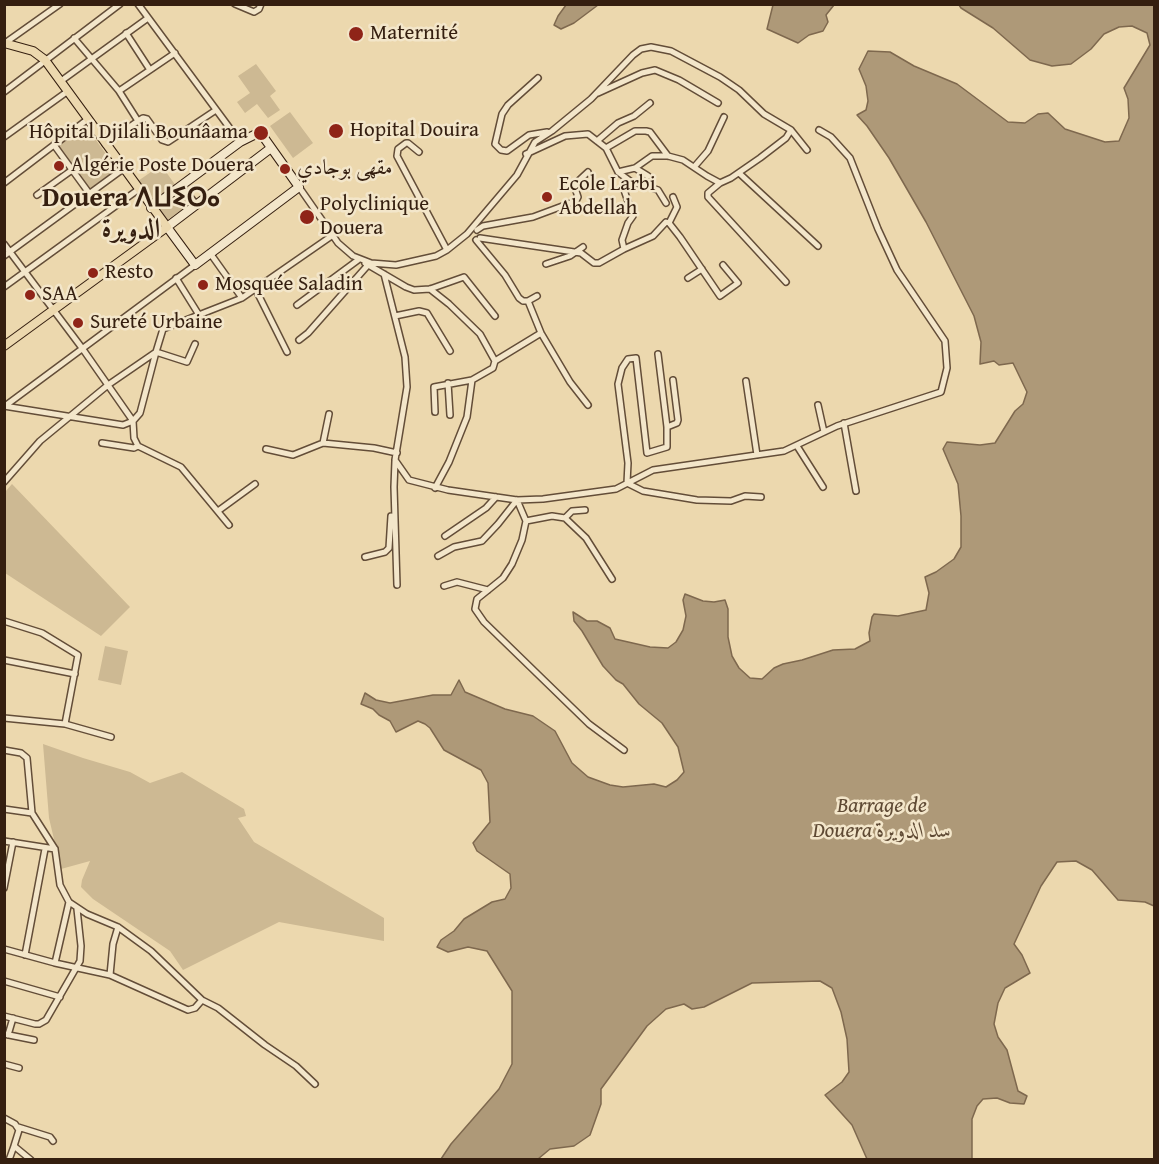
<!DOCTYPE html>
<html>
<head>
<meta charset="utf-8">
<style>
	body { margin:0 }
	#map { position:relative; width:1159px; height:1164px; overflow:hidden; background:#ecd8ae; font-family:"Gentium Book Plus",serif }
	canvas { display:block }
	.frame { position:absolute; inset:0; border:6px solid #351f10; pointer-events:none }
</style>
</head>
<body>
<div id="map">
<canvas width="1159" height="1164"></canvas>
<div class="frame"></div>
</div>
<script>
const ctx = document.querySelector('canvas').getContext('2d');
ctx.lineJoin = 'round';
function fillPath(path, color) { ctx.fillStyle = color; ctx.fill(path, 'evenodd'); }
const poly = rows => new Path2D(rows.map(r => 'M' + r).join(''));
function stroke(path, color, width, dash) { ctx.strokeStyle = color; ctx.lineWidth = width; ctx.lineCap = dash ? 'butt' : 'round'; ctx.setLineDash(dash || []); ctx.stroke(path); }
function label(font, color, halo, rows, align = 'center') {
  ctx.font = font + ' "Gentium Book Plus",Amiri,"Noto Sans Tifinagh",serif'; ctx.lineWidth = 5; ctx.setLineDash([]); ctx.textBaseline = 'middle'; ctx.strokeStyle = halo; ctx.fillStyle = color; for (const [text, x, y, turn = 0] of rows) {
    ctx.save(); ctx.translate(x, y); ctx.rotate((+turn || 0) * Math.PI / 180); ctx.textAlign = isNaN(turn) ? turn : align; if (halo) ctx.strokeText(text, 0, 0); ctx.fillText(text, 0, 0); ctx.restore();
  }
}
const green = poly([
	[256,64,276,91,270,96,280,110,268,118,257,104,245,113,237,102,250,93,238,76],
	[290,112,313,143,293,158,270,126],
	[85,125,117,169,89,189,58,145],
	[161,165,189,204,166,221,138,181],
	[12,484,130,607,101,636,5,573,5,492],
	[105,646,128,651,121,685,98,680],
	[43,744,83,758,130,772,150,783,182,772,244,809,246,816,238,818,254,842,384,918,384,941,279,922,183,970,170,951,93,899,81,887,82,880,90,861,61,869,49,818]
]);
const water = poly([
	[566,5,566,4,598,5,574,23,561,29,554,25,558,16,566,5],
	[773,5,773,4,834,5,826,15,828,22,823,31,809,35,798,43,767,29,773,5],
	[959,5,1154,5,1154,906,1145,902,1118,900,1092,870,1076,861,1057,862,1041,886,1014,944,1022,955,1030,973,1005,988,998,1003,994,1024,998,1037,1007,1050,1018,1091,1027,1096,1024,1104,1010,1103,997,1098,983,1099,977,1106,972,1119,972,1159,867,1159,852,1125,825,1095,842,1082,849,1072,847,1039,841,1012,832,988,820,981,752,983,704,1007,692,1009,684,1004,666,1009,647,1026,601,1089,601,1104,590,1135,574,1146,550,1149,538,1159,441,1159,451,1144,499,1089,512,1064,512,991,487,951,468,947,448,952,437,947,441,940,454,931,464,919,492,902,505,899,511,888,510,874,477,851,473,843,490,822,488,783,481,770,444,750,430,728,425,724,418,721,396,732,390,721,379,715,373,709,361,704,365,693,376,700,390,703,433,695,451,695,459,680,465,692,505,709,533,716,555,731,572,763,588,777,610,785,623,787,654,784,666,787,677,780,684,772,678,747,662,723,639,704,623,684,616,680,603,666,582,631,574,621,573,612,587,621,597,621,610,628,615,639,650,647,668,648,676,642,683,630,686,616,683,600,685,594,703,601,714,602,725,600,728,609,728,637,732,656,739,668,750,678,762,679,774,668,783,664,802,660,833,650,855,649,870,641,869,633,872,617,874,614,898,616,926,610,929,593,925,577,936,572,954,559,961,547,961,516,958,484,943,449,947,442,980,445,995,443,1015,411,1023,404,1027,392,1013,363,999,365,994,361,980,364,981,342,974,316,926,222,889,158,867,126,857,115,866,110,868,101,866,86,859,69,868,51,890,52,914,66,957,84,1008,122,1025,123,1038,114,1048,113,1065,129,1105,142,1119,141,1129,118,1128,99,1124,88,1150,45,1147,33,1132,26,1119,27,1104,34,1091,49,1071,64,1052,66,1030,60,993,28,961,8,959,5]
]);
const street = poly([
	[138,4,240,142],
	[235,4,254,12,259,9,261,4],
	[126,33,150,70],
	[74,38,119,91],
	[5,43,60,4],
	[538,78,508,105,502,114,495,144,501,150,507,151,529,135,547,132],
	[61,81,148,18],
	[4,92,120,4],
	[598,93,642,73,655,70,679,80,718,103],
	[138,121,143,118,147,119,162,140,168,142,216,110],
	[4,137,68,91],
	[597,141,618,123,634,116,650,103],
	[105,144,138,121,119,91,175,53],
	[54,145,89,193],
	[606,148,635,131,646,131,650,132,668,156],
	[419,152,408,143,406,143,398,149,397,156,447,250],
	[526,154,565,136,588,134,606,148,618,172,630,181,629,188,624,190,633,216,628,223,622,240,624,249,653,236,666,222,669,223,680,237,720,296,738,283,723,265],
	[695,166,708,151,724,117],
	[635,168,648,176],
	[618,172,635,168,652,156,668,156,683,160,707,176,720,183,731,178,760,158,786,138,791,130],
	[739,173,818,246],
	[630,181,658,190,666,203],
	[4,183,88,119],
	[720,183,708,193,708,197,786,282],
	[182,187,197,205],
	[299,187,338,243,353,256,371,263,396,265,436,256,447,250,467,234,517,175,535,142,552,131,591,99,633,55,641,49,651,47,671,51,720,77,739,90,764,114,791,130,807,150],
	[37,195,72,170],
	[669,223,677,207,673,197],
	[477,230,483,226,533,217,576,201,578,197,574,185,588,172],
	[480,238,581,253,594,263,599,263,624,249],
	[476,240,505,275,519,298,523,301,528,301,537,296],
	[4,244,82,348,133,421,134,438,138,446,181,467,229,525],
	[210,253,242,298],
	[4,256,123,169],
	[365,263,406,287,414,290,430,289,464,277,495,316],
	[546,264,570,256,583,247],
	[384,274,405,357,407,387,395,460,409,480,448,490,517,500,543,499,616,489,653,470,784,451,837,426,941,392,947,368,945,341,897,270,878,229,850,158,831,137,819,130],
	[176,278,199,315],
	[688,278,702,269],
	[4,287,139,189],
	[430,289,449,304,480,334,495,361,493,368,472,380,434,387,435,412],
	[256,290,287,352],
	[528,301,541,333,570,382,588,405],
	[297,305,358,260],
	[395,316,419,311,427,313,450,351],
	[299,340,308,333,368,265],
	[658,354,667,427,667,447,647,453,636,358,628,359,622,368,618,384,628,463,627,483,643,491,697,500,731,501,745,496,761,497],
	[495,361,541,333],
	[746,381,757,455],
	[448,383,450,415],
	[818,405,824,432],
	[4,406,123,425,133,421,140,413,156,352,187,362,195,344],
	[5,406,195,265],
	[844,423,856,491],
	[667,427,677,423,678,420,673,380],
	[102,443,134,448,138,446],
	[323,443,329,414],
	[797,446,823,487],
	[266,449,293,455,323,443,374,448,397,453],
	[395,461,394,487,397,585],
	[4,482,40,441,108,385,156,352,163,329,242,298,333,235],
	[435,488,449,462,467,417,472,380],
	[218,511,255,484],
	[565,518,572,511,585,510],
	[526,521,552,516,565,518,586,538,612,579],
	[445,536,486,508,496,497],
	[438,556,454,547,482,541,498,524,517,500,526,521,522,540,512,564,503,578,477,599,475,609,484,622,589,724,624,750],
	[365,557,385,552,389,548,391,516],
	[444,586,457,582,488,590],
	[4,621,42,633,78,655,65,724],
	[4,660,75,674],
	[4,718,65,724,111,737],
	[4,750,21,753,27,758,32,813,55,849,60,885,69,902,87,914,118,927,151,951,202,1000,218,1008,265,1045,296,1066,315,1084],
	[4,809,32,813],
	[4,841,55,849],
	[4,888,13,842],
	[4,949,55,963,110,975,188,1010,195,1008,202,1000],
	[25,955,45,849],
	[55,963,69,902],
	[110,975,113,944,118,927],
	[4,981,60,997],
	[4,1016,35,1024,39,1024,46,1020,80,961,81,946,77,909],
	[4,1034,34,1040],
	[8,1035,13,1018],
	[4,1064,19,1068],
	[4,1118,15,1124,19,1130,14,1146,31,1160],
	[18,1127,50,1137,53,1141],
	[9,1160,14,1146]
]);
const secondary = poly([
	[151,208,240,142,260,132,299,187,195,265,167,227,271,148]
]);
const primary = poly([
	[4,43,33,51,45,60,167,227,4,346]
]);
const markers = [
	[356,34,8,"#8f2418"],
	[336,131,8,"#8f2418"],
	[261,133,8,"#8f2418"],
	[59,166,6,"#8f2418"],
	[285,169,6,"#8f2418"],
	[547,197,6,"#8f2418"],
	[307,217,8,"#8f2418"],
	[93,273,6,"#8f2418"],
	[203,285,6,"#8f2418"],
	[30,295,6,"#8f2418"],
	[78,323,6,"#8f2418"]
];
const poiNames = [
	["Maternité",370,34],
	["Hopital Douira",350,131],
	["Hôpital Djilali Bounâama",248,133,"right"],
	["Algérie Poste Douera",71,166],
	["مقهى بوجادي",297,169],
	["Ecole Larbi",559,185],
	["Abdellah",559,209],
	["Polyclinique",320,205],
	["Douera",320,229],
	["Resto",105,273],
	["Mosquée Saladin",215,285],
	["SAA",42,295],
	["Sureté Urbaine",90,323]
];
const waterNames = [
	["Barrage de",882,806],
	["Douera سد الدويرة",882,831]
];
const districtNames = [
	["Douera ⴷⵡⵉⵔⴰ",131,199],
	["الدويرة",131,230]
];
fillPath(green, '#cdb993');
fillPath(water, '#ae9978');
stroke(water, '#7e684e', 1.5);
stroke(street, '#634d38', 8);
stroke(secondary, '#351f10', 10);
stroke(primary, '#351f10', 10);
stroke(street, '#f3e6ca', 5);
stroke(secondary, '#f3e6ca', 8);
stroke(primary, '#ecd8ae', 8);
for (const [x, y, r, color] of markers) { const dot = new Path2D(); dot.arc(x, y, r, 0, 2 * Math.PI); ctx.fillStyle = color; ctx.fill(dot); stroke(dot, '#f3e6ca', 2); }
label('21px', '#351f10', '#f3e6ca', poiNames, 'left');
label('italic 22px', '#5f4a34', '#f3e6ca', waterNames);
label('bold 27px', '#351f10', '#f3e6ca', districtNames);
</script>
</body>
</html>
